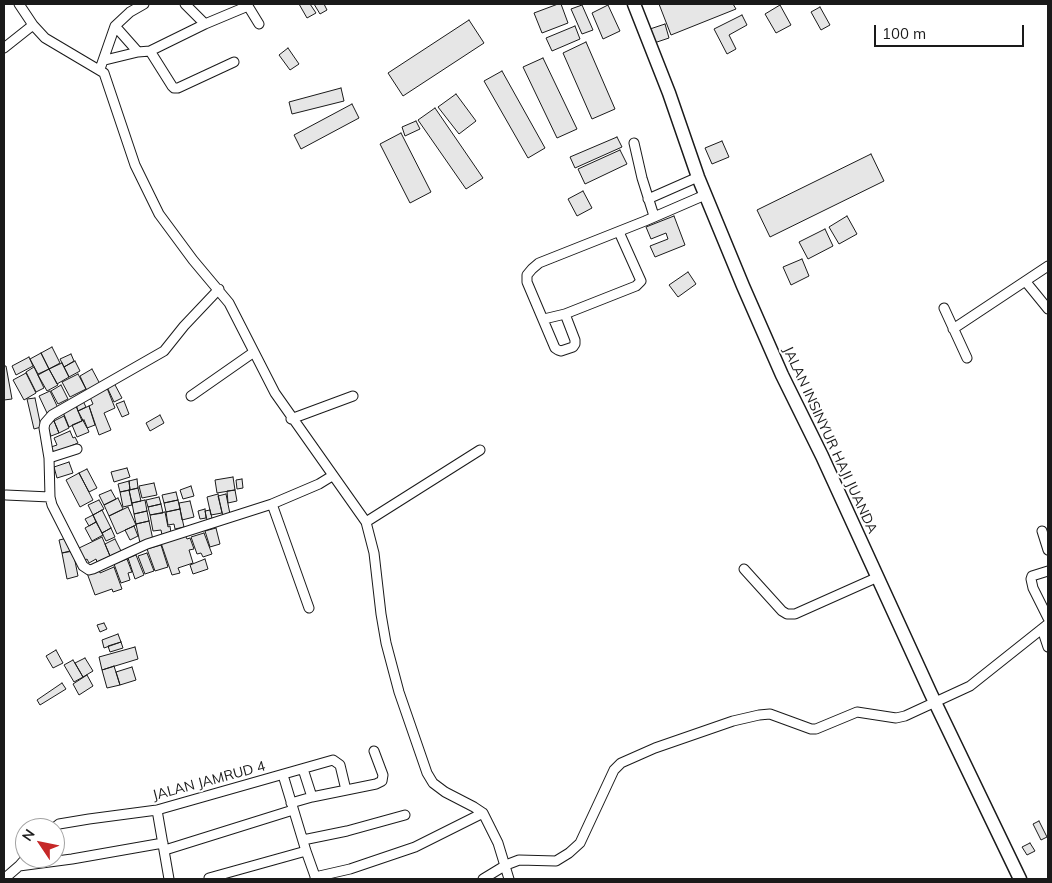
<!DOCTYPE html>
<html>
<head>
<meta charset="utf-8">
<style>
	body { margin:0 }
	#map { position:relative; width:1052px; height:883px; overflow:hidden; background:#fff; font-family:Mulish,sans-serif }
	canvas { display:block }
	.frame { position:absolute; inset:0; border:5px solid #1a1a1a; pointer-events:none }
	.north { position:absolute; left:15px; top:818px; width:50px; height:50px; box-sizing:border-box; background:#fff; border:1px solid #a3a3a3; border-radius:50%; rotate:304deg; font-size:14px; font-weight:700; line-height:20px; text-align:center; color:#1a1a1a }
	.north::after { content:''; display:block; margin:auto; width:18px; height:22px; background:#c62828; clip-path:polygon(50% 0,100% 100%,50% 72%,0 100%) }
	.scale { position:absolute; left:874px; top:25px; width:150px; height:22px; box-sizing:border-box; border:2px solid #1a1a1a; border-top:0; padding-left:6px; font-size:15px; line-height:18px; white-space:nowrap; color:#1a1a1a; -webkit-text-stroke:4px #fff; paint-order:stroke }
</style>
</head>
<body>
<div id="map">
<canvas width="1052" height="883"></canvas>
<div class="frame"></div>
<div class="north">N</div>
<div class="scale">100 m</div>
</div>
<script>
const ctx = document.querySelector('canvas').getContext('2d');
ctx.lineJoin = 'round';
function fillPath(path, color) { ctx.fillStyle = color; ctx.fill(path, 'evenodd'); }
const poly = rows => new Path2D(rows.map(r => 'M' + r).join(''));
function stroke(path, color, width, dash) { ctx.strokeStyle = color; ctx.lineWidth = width; ctx.lineCap = dash ? 'butt' : 'round'; ctx.setLineDash(dash || []); ctx.stroke(path); }
function label(font, color, halo, rows, align = 'center') {
  ctx.font = font + ' Mulish,sans-serif'; ctx.lineWidth = 4; ctx.setLineDash([]); ctx.textBaseline = 'middle'; ctx.strokeStyle = halo; ctx.fillStyle = color; for (const [text, x, y, turn = 0] of rows) {
    ctx.save(); ctx.translate(x, y); ctx.rotate((+turn || 0) * Math.PI / 180); ctx.textAlign = isNaN(turn) ? turn : align; if (halo) ctx.strokeText(text, 0, 0); ctx.fillText(text, 0, 0); ctx.restore();
  }
}
const building = poly([
	[299,4,310,4,316,13,307,18,299,4],
	[314,4,324,4,327,10,320,14,314,4],
	[558,4,561,4,568,23,542,33,534,13,558,4],
	[659,4,733,4,736,9,671,35,659,4],
	[582,5,593,30,582,34,571,9,582,5],
	[608,5,620,31,603,39,592,13,608,5],
	[780,5,791,25,776,33,765,14,780,5],
	[820,7,830,25,821,30,811,12,820,7],
	[742,15,747,25,729,35,736,49,727,54,714,29,742,15],
	[469,20,484,43,403,96,388,73,469,20],
	[665,24,669,38,654,43,650,29,665,24],
	[575,26,580,39,552,51,546,38,575,26],
	[586,42,615,109,592,119,563,53,586,42],
	[288,48,299,64,290,70,279,55,288,48],
	[543,58,577,129,557,138,523,67,543,58],
	[502,71,545,148,528,158,484,81,502,71],
	[341,88,344,101,292,114,289,102,341,88],
	[456,94,476,121,459,134,438,107,456,94],
	[352,104,359,118,301,149,294,135,352,104],
	[435,108,483,178,466,189,418,120,435,108],
	[416,121,420,129,405,136,402,127,416,121],
	[401,133,431,192,410,203,380,144,401,133],
	[617,137,622,147,575,168,570,157,617,137],
	[722,141,729,157,712,164,705,148,722,141],
	[620,150,627,164,585,184,578,169,620,150],
	[871,154,884,181,770,237,757,210,871,154],
	[583,191,592,208,577,216,568,199,583,191],
	[674,216,685,245,655,257,650,246,668,239,666,233,651,239,646,227,674,216],
	[847,216,857,234,839,244,829,227,847,216],
	[825,229,833,246,808,259,799,242,825,229],
	[802,259,809,276,791,285,783,267,802,259],
	[688,272,696,284,678,297,669,285,688,272],
	[52,347,60,363,49,369,41,353,52,347],
	[41,353,49,369,38,374,30,359,41,353],
	[71,354,74,361,64,367,60,359,71,354],
	[29,357,33,366,16,375,12,366,29,357],
	[75,361,80,371,69,377,64,367,75,361],
	[62,363,69,377,57,384,49,369,62,363],
	[4,366,6,366,12,399,4,400,4,366],
	[34,367,44,388,36,392,26,372,34,367],
	[49,369,58,385,47,391,38,375,49,369],
	[92,369,100,384,87,391,80,376,92,369],
	[26,373,36,393,24,400,13,380,26,373],
	[78,374,86,389,70,397,62,382,78,374],
	[114,383,122,398,114,402,107,387,114,383],
	[61,385,68,399,58,404,51,391,61,385],
	[107,388,115,408,104,413,111,430,99,435,89,406,93,404,89,395,107,388],
	[50,391,58,408,47,413,39,396,50,391],
	[35,398,41,427,34,429,27,399,35,398],
	[83,401,86,407,78,411,76,404,83,401],
	[124,401,129,414,122,417,116,404,124,401],
	[76,406,82,421,69,427,63,412,76,406],
	[89,406,95,425,87,428,78,411,89,406],
	[160,415,164,423,150,431,146,423,160,415],
	[64,416,69,428,59,433,54,421,64,416],
	[84,420,89,432,77,437,72,425,84,420],
	[54,421,59,433,51,436,46,424,54,421],
	[70,431,73,438,75,437,78,443,54,453,51,447,57,445,54,438,70,431],
	[69,462,73,473,57,478,54,467,69,462],
	[127,468,130,477,114,482,111,472,127,468],
	[87,469,97,488,89,492,79,473,87,469],
	[79,473,93,500,80,507,66,480,79,473],
	[233,477,235,490,217,493,215,480,233,477],
	[137,479,138,488,130,490,129,481,137,479],
	[242,479,243,488,237,489,236,480,242,479],
	[129,481,130,490,120,492,118,484,129,481],
	[154,483,157,495,142,498,139,486,154,483],
	[191,486,194,496,183,499,180,490,191,486],
	[138,488,141,501,132,503,129,490,138,488],
	[111,490,116,499,104,505,99,495,111,490],
	[129,490,132,505,123,507,120,492,129,490],
	[235,490,237,501,228,503,227,491,235,490],
	[176,492,178,500,164,503,162,495,176,492],
	[218,494,222,513,211,515,207,497,218,494],
	[226,494,230,514,223,516,218,496,226,494],
	[159,497,161,504,148,507,146,500,159,497],
	[118,498,123,509,109,516,104,505,118,498],
	[99,500,104,509,93,515,88,505,99,500],
	[145,500,147,511,134,514,132,503,145,500],
	[178,500,180,509,166,512,164,503,178,500],
	[190,501,194,517,182,520,179,503,190,501],
	[161,504,163,513,150,515,148,507,161,504],
	[128,507,136,525,117,534,109,516,128,507],
	[180,509,184,527,175,529,174,524,168,525,166,512,180,509],
	[205,509,206,518,200,519,198,511,205,509],
	[102,510,111,528,102,533,93,515,102,510],
	[210,510,212,518,207,520,205,511,210,510],
	[147,511,149,521,136,524,134,514,147,511],
	[165,512,168,527,170,526,171,533,162,535,161,530,153,531,150,515,165,512],
	[93,515,96,522,89,526,85,519,93,515],
	[149,521,153,540,140,543,136,524,149,521],
	[96,522,103,535,92,541,85,528,96,522],
	[134,526,138,536,130,540,125,530,134,526],
	[111,528,115,537,106,541,102,533,111,528],
	[216,528,220,544,210,547,205,531,216,528],
	[204,533,212,554,203,557,201,553,197,554,191,537,204,533],
	[185,535,187,539,190,538,194,549,189,550,193,563,178,568,180,573,172,575,161,543,185,535],
	[102,537,110,556,97,562,96,559,89,563,87,559,83,561,77,549,102,537],
	[68,538,70,551,62,553,59,540,68,538],
	[115,539,121,551,110,556,105,544,115,539],
	[161,545,168,567,155,571,147,549,161,545],
	[73,551,78,576,67,579,62,553,73,551],
	[147,553,154,571,145,574,138,556,147,553],
	[136,555,144,575,135,579,128,558,136,555],
	[127,559,132,572,128,573,130,580,121,583,114,564,127,559],
	[205,559,208,569,193,574,190,565,205,559],
	[114,567,122,589,113,592,112,589,95,595,87,573,99,569,100,573,114,567],
	[104,623,107,629,100,632,97,625,104,623],
	[118,634,121,642,104,648,102,640,118,634],
	[121,642,123,648,110,652,108,646,121,642],
	[135,647,138,659,102,670,99,657,135,647],
	[56,650,63,663,53,668,46,656,56,650],
	[85,658,93,671,83,677,75,663,85,658],
	[73,660,83,677,74,682,64,665,73,660],
	[114,666,120,685,107,688,102,670,114,666],
	[132,667,136,680,120,685,116,672,132,667],
	[87,675,93,686,79,695,73,684,87,675],
	[62,683,66,689,40,705,37,700,62,683],
	[1039,821,1047,837,1041,840,1033,824,1039,821],
	[1030,843,1035,851,1027,855,1022,847,1030,843]
]);
const minor = poly([
	[19,4,33,25,45,38,104,73,135,165,159,214,193,260,229,303,275,393,366,522,374,553,381,614,386,643,399,692,427,773,433,783,445,792,474,807,483,813,498,843,509,879],
	[248,6,259,24],
	[205,24,248,6,247,4],
	[115,26,138,52,150,51,172,86,174,88,178,88,234,62],
	[4,48,33,25],
	[150,51,205,24,185,4],
	[105,60,138,52],
	[100,69,115,26,130,12,144,4],
	[634,143,642,178,654,216],
	[648,199,698,177],
	[619,232,641,281,636,286,565,314,575,340,575,344,573,347,561,351,558,350,555,348,527,282,527,275,532,269,539,263,645,221,705,195],
	[1026,282,1048,309],
	[219,289,184,326,164,351,52,415,45,423,44,428,49,458,50,497,52,505,83,566,89,570,93,569,147,544,272,504,319,484,332,476],
	[944,308,967,358],
	[544,319,565,314],
	[953,329,1048,266],
	[191,396,254,352],
	[291,419,353,396],
	[49,458,77,449],
	[6,495,50,497],
	[272,504,309,608],
	[366,522,480,450],
	[1042,531,1048,550],
	[744,569,782,611,787,614,795,614,878,577],
	[1048,571,1032,576,1031,579,1033,588,1048,618],
	[1042,629,1048,647],
	[303,769,312,797],
	[283,775,306,851,316,879],
	[291,803,312,797,376,784,382,781,383,775,374,751],
	[157,810,169,879],
	[54,828,59,824,89,819,157,810,333,760,340,765,346,790],
	[303,840,347,831,405,815],
	[165,850,293,810],
	[26,858,19,866,72,859,163,843],
	[315,877,350,869,415,847,483,813],
	[209,878,306,851],
	[4,879,19,866],
	[483,879,506,865,519,860,556,861,569,853,580,843,614,770,621,763,655,748,733,721,759,715,770,714,811,729,816,729,857,712,896,718,905,716,970,686,1048,624]
]);
const secondary = poly([
	[634,4,669,93,698,177,743,286,782,375,822,456,931,694,1020,879]
]);
const streetNames = [
	["JALAN INSINYUR HAJI JUANDA",830,440,65],
	["JALAN JAMRUD 4",209,781,-15]
];
fillPath(building, '#e6e6e6');
stroke(building, '#1a1a1a', 1);
stroke(minor, '#1a1a1a', 11);
stroke(secondary, '#1a1a1a', 15);
stroke(minor, '#fff', 9);
stroke(secondary, '#fff', 12);
label('14px', '#1a1a1a', '#fff', streetNames);
</script>
</body>
</html>
